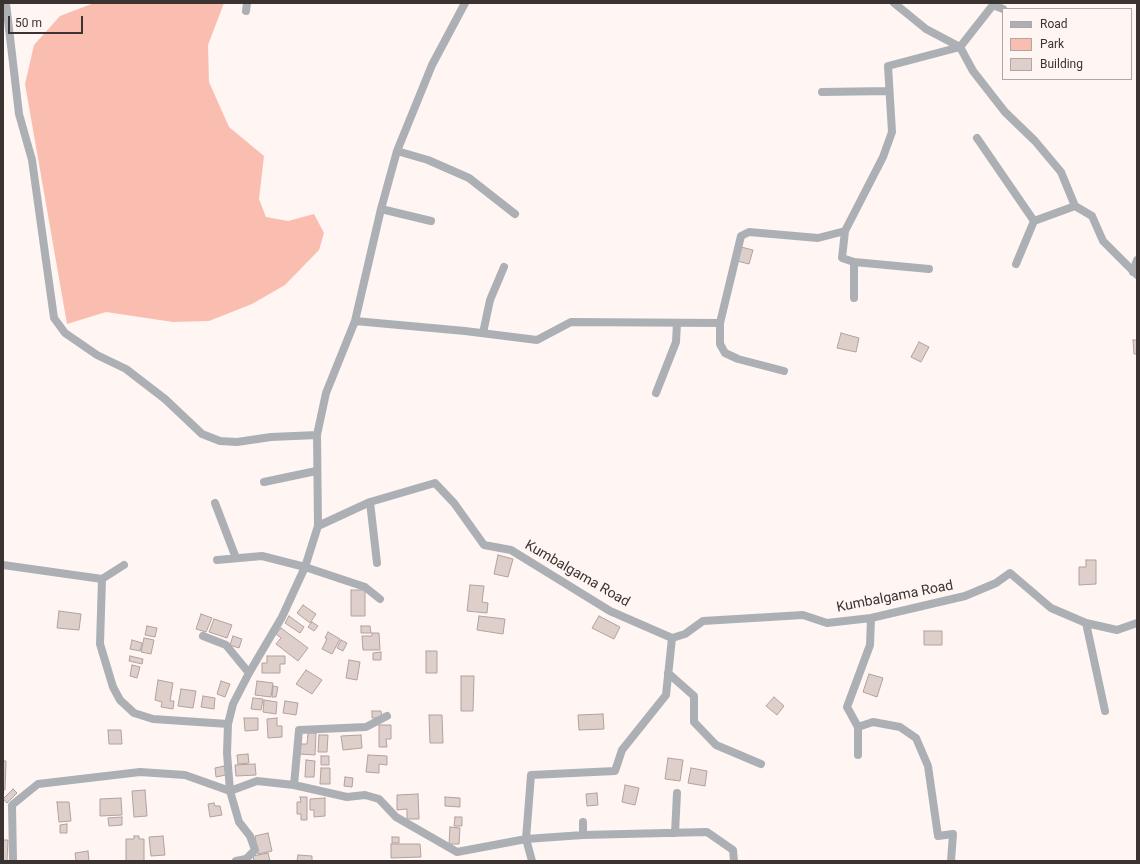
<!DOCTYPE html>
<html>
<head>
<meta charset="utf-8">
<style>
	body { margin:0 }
	#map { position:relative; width:1140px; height:864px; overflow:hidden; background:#fff5f2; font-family:Roboto,sans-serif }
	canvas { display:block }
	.frame { position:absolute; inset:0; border:4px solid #3a3332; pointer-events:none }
	.legend { position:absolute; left:1002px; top:8px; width:130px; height:72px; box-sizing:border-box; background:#fff5f2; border:1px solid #b0a7a5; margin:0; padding:5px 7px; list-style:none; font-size:12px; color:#3a3332 }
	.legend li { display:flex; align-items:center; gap:8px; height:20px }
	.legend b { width:20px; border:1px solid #b0a7a5 }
	.scale { position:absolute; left:8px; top:16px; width:75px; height:18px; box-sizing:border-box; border:2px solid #3a3332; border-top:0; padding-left:5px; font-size:12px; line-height:14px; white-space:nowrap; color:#3a3332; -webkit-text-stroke:3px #fff5f2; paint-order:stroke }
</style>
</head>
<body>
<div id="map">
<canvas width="1140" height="864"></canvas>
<div class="frame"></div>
<ul class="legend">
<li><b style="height:5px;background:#acb0b5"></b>Road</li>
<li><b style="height:11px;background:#fabeb0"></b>Park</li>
<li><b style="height:11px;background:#dfcfcb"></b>Building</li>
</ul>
<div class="scale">50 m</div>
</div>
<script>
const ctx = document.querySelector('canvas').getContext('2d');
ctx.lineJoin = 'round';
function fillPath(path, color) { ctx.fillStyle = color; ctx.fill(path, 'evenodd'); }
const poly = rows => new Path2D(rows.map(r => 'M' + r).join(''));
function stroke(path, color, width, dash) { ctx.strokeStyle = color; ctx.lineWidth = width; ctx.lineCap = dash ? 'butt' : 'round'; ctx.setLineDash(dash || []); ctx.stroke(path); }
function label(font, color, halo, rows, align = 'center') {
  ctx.font = font + ' Roboto,sans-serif'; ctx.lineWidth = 3.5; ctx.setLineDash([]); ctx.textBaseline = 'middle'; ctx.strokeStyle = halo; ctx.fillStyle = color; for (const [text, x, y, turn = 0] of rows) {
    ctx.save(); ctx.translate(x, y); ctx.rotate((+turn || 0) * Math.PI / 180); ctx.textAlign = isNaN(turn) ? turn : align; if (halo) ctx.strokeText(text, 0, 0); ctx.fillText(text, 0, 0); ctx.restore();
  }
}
const green = poly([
	[94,3,224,3,208,45,209,82,229,127,264,156,259,199,266,217,288,221,314,214,324,233,319,250,285,285,252,304,209,321,173,322,106,312,67,324,25,84,34,45,60,16]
]);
const building = poly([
	[741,247,753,250,749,264,737,261,741,247],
	[841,333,859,338,856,352,837,348,841,333],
	[1133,340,1137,340,1137,354,1134,354,1133,340],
	[919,342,929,347,921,362,911,357,919,342],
	[498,555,513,559,508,577,494,574,498,555],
	[1086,560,1096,560,1096,584,1079,585,1079,567,1086,567,1086,560],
	[470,585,484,586,482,602,488,603,487,613,467,611,470,585],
	[351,590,365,590,365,616,351,616,351,590],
	[303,605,316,614,310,623,297,613,303,605],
	[59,611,81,614,79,630,57,628,59,611],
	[201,614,212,618,206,632,196,629,201,614],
	[289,616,304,627,300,633,285,623,289,616],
	[479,616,505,619,503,634,477,630,479,616],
	[599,616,620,627,614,639,592,628,599,616],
	[214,619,232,625,227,638,209,632,214,619],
	[312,622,318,626,314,631,308,627,312,622],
	[147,626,157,628,155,637,145,635,147,626],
	[361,626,370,626,371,633,361,633,361,626],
	[281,628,308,648,298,661,276,644,281,638,276,634,281,628],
	[924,631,942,631,942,645,924,645,924,631],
	[328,632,340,639,332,654,322,649,327,639,325,638,328,632],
	[372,633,379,633,380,650,363,650,362,636,372,636,372,633],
	[233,636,242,639,239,648,230,645,233,636],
	[144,638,154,640,151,654,141,652,144,638],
	[132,640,142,643,140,651,130,649,132,640],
	[341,640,347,643,343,651,337,648,341,640],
	[426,651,437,651,437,673,426,673,426,651],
	[381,652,381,660,373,660,373,653,381,652],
	[130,656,143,659,142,664,129,661,130,656],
	[267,656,285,656,285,664,280,664,280,673,262,673,262,663,267,663,267,656],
	[349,660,360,662,357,680,346,678,349,660],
	[132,665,140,667,137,678,130,676,132,665],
	[306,670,322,680,312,694,296,684,306,670],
	[869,674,883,678,877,697,863,692,869,674],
	[461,676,474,676,473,711,461,711,461,676],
	[158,680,173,683,170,701,174,701,173,709,161,707,162,702,155,700,158,680],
	[221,681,230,684,225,697,217,694,221,681],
	[257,681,273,683,271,697,255,695,257,681],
	[273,686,278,687,276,697,272,697,273,686],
	[181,689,196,691,193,708,178,706,181,689],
	[203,696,215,698,214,709,201,707,203,696],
	[774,697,784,706,777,715,766,706,774,697],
	[253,698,263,699,261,710,251,709,253,698],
	[264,700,277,702,276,714,263,712,264,700],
	[285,701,298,703,296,715,283,713,285,701],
	[372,711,381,711,382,718,372,718,372,711],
	[603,714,604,729,579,730,578,715,603,714],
	[429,715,442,715,443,743,430,743,429,715],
	[244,718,258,718,258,730,245,731,244,718],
	[277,718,277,726,282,726,282,737,268,738,267,719,277,718],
	[379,725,391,725,391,739,386,739,387,747,379,747,379,725],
	[108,730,121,730,122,744,109,744,108,730],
	[308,733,316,733,315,755,299,754,299,744,307,744,308,733],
	[319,735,328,735,327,752,318,752,319,735],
	[361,735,362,748,343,750,341,736,361,735],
	[248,754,249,763,238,764,237,755,248,754],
	[368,755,387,756,387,765,379,764,379,773,366,772,368,755],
	[321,756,329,756,329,765,321,765,321,756],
	[668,758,683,760,680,781,665,779,668,758],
	[306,760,315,761,314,777,305,777,306,760],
	[3,761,6,761,5,790,3,790,3,761],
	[255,764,256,775,236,776,235,765,255,764],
	[224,766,226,775,216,777,215,768,224,766],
	[321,768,330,768,330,784,320,784,321,768],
	[691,768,707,771,705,786,688,783,691,768],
	[345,777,353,778,352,787,344,786,345,777],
	[625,785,639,788,635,805,622,802,625,785],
	[13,789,17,793,7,803,3,799,13,789],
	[145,790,147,816,134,817,132,791,145,790],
	[597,793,598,805,587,806,586,794,597,793],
	[418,794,419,819,407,819,407,809,397,810,397,795,418,794],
	[300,797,307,797,307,820,301,820,301,814,297,814,297,802,301,802,300,797],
	[445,797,460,798,460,807,445,806,445,797],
	[121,798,122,815,100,816,100,799,121,798],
	[325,798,325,816,314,817,314,810,310,810,310,799,325,798],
	[57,802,69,802,71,821,59,822,57,802],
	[214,803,215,806,220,806,222,815,210,817,208,804,214,803],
	[122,817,122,825,109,826,108,818,122,817],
	[455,817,462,817,462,826,454,826,455,817],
	[67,824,67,833,60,833,60,825,67,824],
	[450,827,460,828,459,844,449,844,450,827],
	[268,833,272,851,258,854,255,836,268,833],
	[134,836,139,836,139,839,144,839,144,861,126,861,126,839,134,839,134,836],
	[163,836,165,855,151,856,149,837,163,836],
	[392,837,399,837,399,843,392,843,392,837],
	[3,840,8,840,7,861,3,861,3,840],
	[391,844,420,844,421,857,391,858,391,844],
	[88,851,89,861,76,861,75,853,88,851],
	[268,853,270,861,254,861,253,856,268,853],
	[298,855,312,856,312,861,297,861,298,855]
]);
const street = poly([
	[6,3,19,114,32,160,54,318,65,333,97,355,126,369,165,399,202,434,220,441,237,442,271,437,317,435],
	[894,3,926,29,960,47,973,71,1005,112,1035,141,1061,172,1075,206,1092,216,1103,241,1137,275],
	[246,11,247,3],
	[822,92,889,91],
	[977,138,1034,221],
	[397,151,428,160,469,178,515,214],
	[381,209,431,221],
	[845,231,842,258,854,262,854,298],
	[1137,260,1133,272,1137,272],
	[854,262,929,269],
	[1016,264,1034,221,1075,206],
	[355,321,465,331,537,340,571,322,720,323,741,236,749,232,818,238,845,231,883,157,892,132,888,66,960,47,993,5,1003,9],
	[720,323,720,344,725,353,738,359,784,371],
	[483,333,490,300,504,267],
	[656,393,676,342,677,323],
	[264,482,316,471],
	[370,502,377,563],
	[215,503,236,558],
	[318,526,370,502,435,483,454,503,484,545,511,550,610,611,672,638,685,634,703,621,803,615,827,623,871,618,965,596,996,583,1010,573,1051,608,1086,623,1117,630,1137,623],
	[217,560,262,556,305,567,365,587,380,599],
	[3,565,102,579],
	[124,565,102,579,100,644,113,687,120,700,134,713,153,719,228,724],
	[1086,623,1105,711],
	[203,636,226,645,249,673],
	[668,673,694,696,694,722,716,745,761,764],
	[858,727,873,722,900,727,916,738,928,766,938,836,953,834,951,861],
	[858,755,858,727,847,707,870,645,871,618],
	[294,785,299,730,366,727,387,716],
	[583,822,583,835,526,839,531,775,615,771,622,750,666,695,672,638],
	[675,833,677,793],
	[583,835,707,832,733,850,734,861],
	[13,861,12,805,38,784,140,772,185,775,230,791,257,781,294,785,347,797,365,795,379,799,396,817,457,852,526,839,532,861],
	[236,861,246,859],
	[246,861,246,859,255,850,250,836,239,822,230,791,227,753,228,724,233,704,249,673,282,617,305,567,318,526,317,435,326,393,355,321,381,209,397,151,432,65,465,3]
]);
const streetNames = [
	["Kumbalgama Road",577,574,30],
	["Kumbalgama Road",895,597,-11]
];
fillPath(green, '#fabeb0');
fillPath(building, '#dfcfcb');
stroke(building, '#b2a29e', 1);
stroke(street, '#acb0b5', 8);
label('14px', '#3a3332', '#fff5f2', streetNames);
</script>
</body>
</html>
